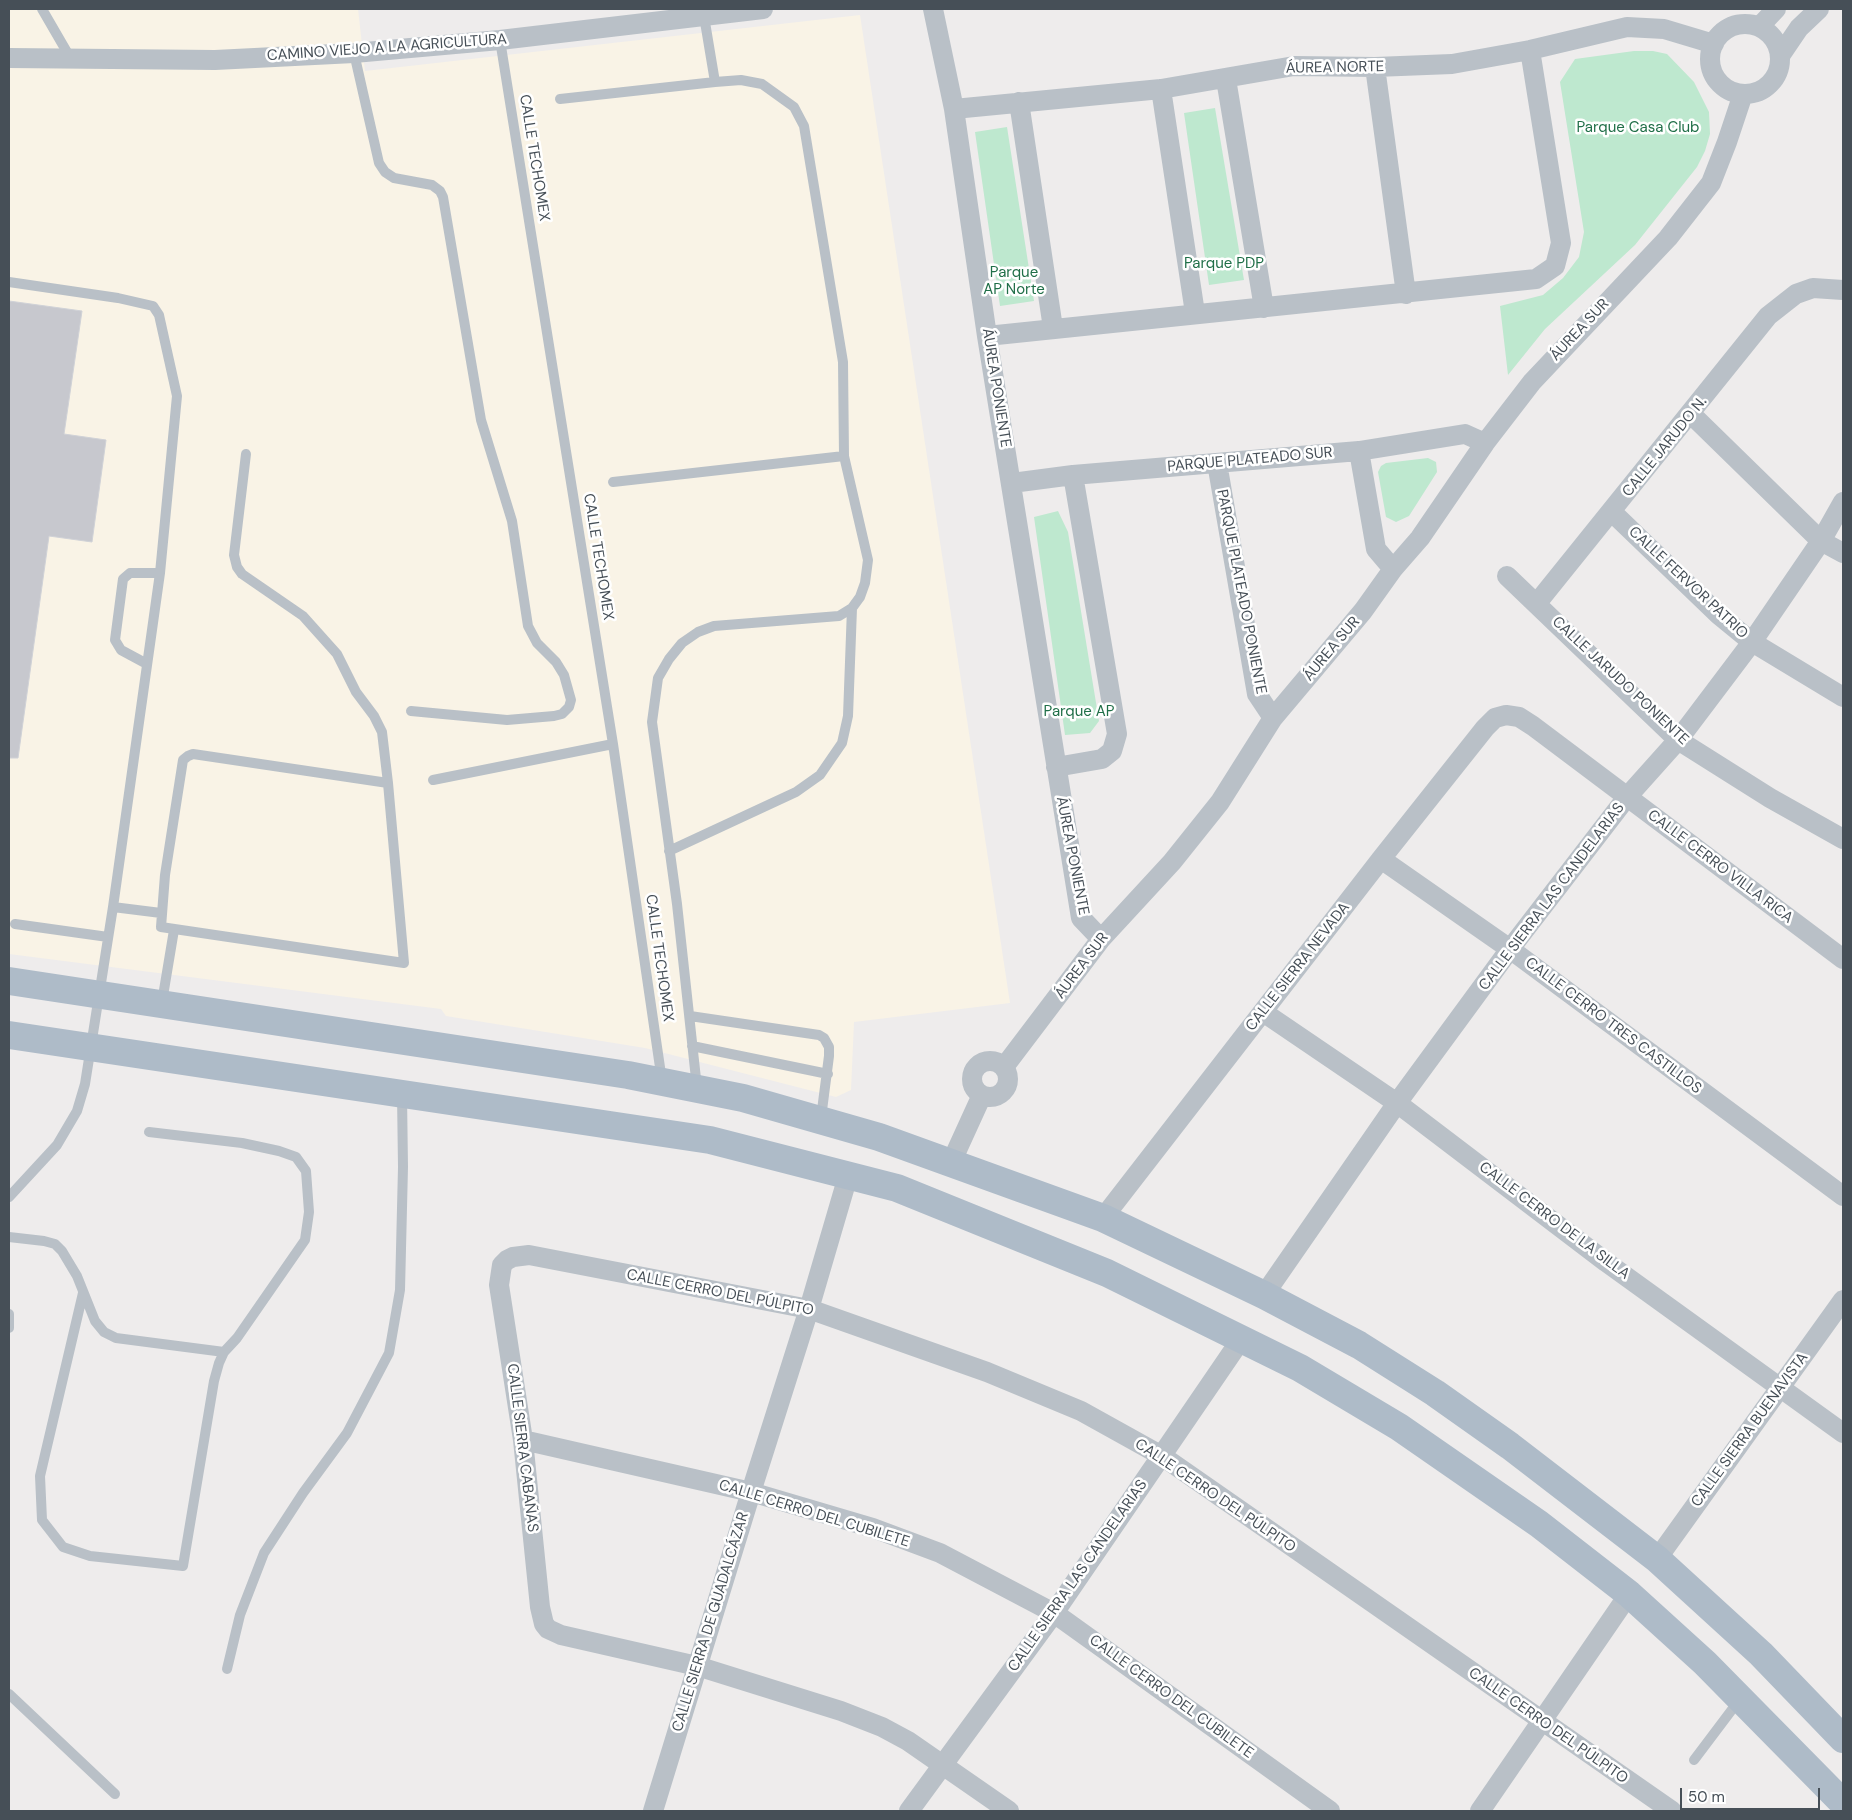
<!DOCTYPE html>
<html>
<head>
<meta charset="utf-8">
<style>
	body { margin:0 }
	#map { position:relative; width:1852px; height:1820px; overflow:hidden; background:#eeecec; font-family:"DM Sans",sans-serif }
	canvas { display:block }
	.frame { position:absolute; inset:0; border:10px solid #464f57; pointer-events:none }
	.scale { position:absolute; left:1680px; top:1788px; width:140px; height:22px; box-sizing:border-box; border:2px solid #464f57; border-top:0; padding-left:6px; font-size:15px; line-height:18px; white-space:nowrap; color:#464f57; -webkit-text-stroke:4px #fff; paint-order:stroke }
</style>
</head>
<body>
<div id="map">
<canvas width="1852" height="1820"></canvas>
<div class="frame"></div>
<div class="scale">50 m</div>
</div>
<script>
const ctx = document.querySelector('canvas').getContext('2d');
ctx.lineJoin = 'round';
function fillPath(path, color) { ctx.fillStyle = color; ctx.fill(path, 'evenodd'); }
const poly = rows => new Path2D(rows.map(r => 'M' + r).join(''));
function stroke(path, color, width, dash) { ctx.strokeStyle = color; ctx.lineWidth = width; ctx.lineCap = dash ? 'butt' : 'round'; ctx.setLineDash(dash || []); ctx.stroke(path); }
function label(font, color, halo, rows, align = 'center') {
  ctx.font = font + ' "DM Sans",sans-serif'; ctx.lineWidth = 5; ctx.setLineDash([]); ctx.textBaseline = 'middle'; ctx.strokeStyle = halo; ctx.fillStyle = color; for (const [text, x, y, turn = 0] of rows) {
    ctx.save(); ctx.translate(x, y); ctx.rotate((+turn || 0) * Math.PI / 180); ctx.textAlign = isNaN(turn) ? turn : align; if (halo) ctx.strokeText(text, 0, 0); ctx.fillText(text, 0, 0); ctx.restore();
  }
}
const commercial = poly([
	[9,9,358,9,365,71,860,15,1010,1003,854,1022,851,1090,836,1097,645,1048,446,1016,441,1009,9,954]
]);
const green = poly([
	[1634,51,1653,51,1667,54,1694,82,1709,112,1710,134,1705,151,1697,167,1635,245,1545,329,1508,375,1500,306,1543,295,1563,278,1579,257,1584,232,1560,82,1575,59],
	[1215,108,1244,280,1209,285,1184,113],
	[1007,127,1034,301,1000,306,975,132],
	[1428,458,1436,462,1437,472,1409,516,1396,522,1386,517,1378,472,1381,466,1386,463],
	[1058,511,1068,532,1099,721,1090,733,1065,735,1034,517]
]);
const building = poly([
	[9,301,82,311,64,434,106,440,92,542,49,536,18,758,9,758,9,301]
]);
const lane = poly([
	[42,9,71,59],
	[500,40,613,744,662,1081],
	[354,53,379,163,385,172,394,178,432,185,440,191,443,197,481,420,512,521,528,626,537,643,556,662,564,675,571,700,569,707,562,714,554,716,507,720,411,711],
	[560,99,715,82],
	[9,282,118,298,153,306,159,315,177,396,160,573,113,907,85,1084,77,1111,57,1145,9,1197],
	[246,454,234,555,237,567,242,574,303,616,337,654,356,692,374,716,382,732,388,783,404,963,161,927,165,875,183,760,188,756,193,754,220,758,388,783],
	[613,482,844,456],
	[147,664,121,650,115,640,123,579,130,573,160,573],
	[433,780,613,744],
	[669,851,796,792,820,775,842,743,848,716,852,608],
	[113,907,161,913],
	[15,924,108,937],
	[162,1002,174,930],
	[690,1016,819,1035,824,1038,829,1047,829,1056,821,1118],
	[692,1046,828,1074],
	[697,1088,677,904,652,722,658,678,669,659,682,643,698,632,714,626,839,616,852,608,860,597,865,583,868,560,844,456,843,362,804,126,794,107,762,84,741,80,715,82,704,16],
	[9,1237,44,1241,55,1244,62,1251,77,1276,95,1321,104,1332,116,1338,224,1352],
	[83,1293,40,1476,42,1520,63,1547,90,1556,183,1566,214,1381,219,1363,224,1352,237,1338,305,1240,309,1212,306,1171,296,1157,279,1151,242,1143,149,1132],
	[9,1314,9,1328],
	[227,1669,240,1615,264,1553,303,1493,347,1433,389,1353,400,1290,403,1167,402,1095],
	[9,1694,115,1794],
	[1694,1760,1740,1699]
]);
const street = poly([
	[933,9,954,109,987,336,1081,918,1101,939],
	'1710 59a35 35 0 1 1 70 0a35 35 0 1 1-70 0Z',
	[1759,27,1776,9],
	[1780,56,1799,28,1819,9],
	[9,58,215,60,354,53,500,40,763,9],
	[1375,67,1406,294],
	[1226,79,1264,308],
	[1161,89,1195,313],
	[1019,102,1053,328],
	[954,109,1161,89,1294,66,1375,67,1452,64,1530,50,1627,27,1664,29,1714,44],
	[987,336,1536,279,1555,266,1561,243,1530,50],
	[1691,414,1821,541,1843,553],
	[1359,451,1376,549,1393,569],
	[1217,463,1257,694,1273,718],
	[1012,483,1073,475,1359,451,1465,434,1485,443],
	[1612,512,1719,615,1752,642,1843,697],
	[1507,576,1678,740,1770,798,1843,839],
	[1537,603,1768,316,1796,294,1813,288,1843,290],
	[1056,767,1102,759,1112,751,1117,734,1073,475],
	[1381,859,1510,949,1843,1196],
	[1263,1012,1397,1103,1606,1262,1843,1433],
	'972 1079a18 18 0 1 1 36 0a18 18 0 1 1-36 0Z',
	[1004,1067,1101,939,1172,862,1220,802,1273,718,1363,611,1393,569,1420,538,1485,443,1532,382,1668,238,1711,183,1727,142,1743,94],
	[951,1163,982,1095],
	[1103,1218,1381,859,1485,728,1495,718,1506,715,1519,717,1533,726,1843,959],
	[1264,1295,1397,1103,1510,949,1627,797,1678,740,1752,642,1821,541,1843,502],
	[523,1440,751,1492,873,1528,940,1553,1054,1613,1330,1811],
	[1657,1559,1843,1300],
	[653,1811,751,1492,809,1309,848,1176],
	[909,1811,1054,1613,1242,1338],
	[1009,1811,908,1741,882,1727,841,1711,697,1666,561,1635,548,1629,544,1624,540,1607,523,1440,499,1285,502,1265,507,1260,513,1257,529,1255,809,1309,987,1372,1081,1411,1162,1456,1672,1811],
	[1480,1811,1629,1594]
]);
const primary = poly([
	[9,981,628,1075,743,1098,879,1137,1103,1218,1264,1295,1359,1345,1435,1393,1510,1446,1657,1559,1761,1654,1843,1739],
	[9,1035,710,1140,897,1188,1107,1273,1300,1368,1399,1427,1539,1524,1629,1594,1705,1663,1843,1803]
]);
const streetNames = [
	["CAMINO VIEJO A LA AGRICULTURA",387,48,-4],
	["ÁUREA NORTE",1335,68,-1],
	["CALLE TECHOMEX",534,158,81],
	["ÁUREA SUR",1580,330,-47],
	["ÁUREA PONIENTE",996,388,81],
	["CALLE JARUDO N.",1665,447,-51],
	["PARQUE PLATEADO SUR",1250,460,-5],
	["CALLE TECHOMEX",598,557,81],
	["CALLE FERVOR PATRIO",1688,583,43],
	["PARQUE PLATEADO PONIENTE",1241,592,79],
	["ÁUREA SUR",1332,649,-50],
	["CALLE JARUDO PONIENTE",1620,681,43],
	["ÁUREA PONIENTE",1072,856,79],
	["CALLE CERRO VILLA RICA",1720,867,37],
	["CALLE SIERRA LAS CANDELARIAS",1552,897,-53],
	["CALLE TECHOMEX",659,958,82],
	["ÁUREA SUR",1082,966,-53],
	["CALLE SIERRA NEVADA",1298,967,-52],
	["CALLE CERRO TRES CASTILLOS",1613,1026,37],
	["CALLE CERRO DE LA SILLA",1554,1221,37],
	["CALLE CERRO DEL PÚLPITO",720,1293,11],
	["CALLE SIERRA BUENAVISTA",1750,1430,-54],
	["CALLE SIERRA CABAÑAS",522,1448,83],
	["CALLE CERRO DEL PÚLPITO",1215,1496,34],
	["CALLE CERRO DEL CUBILETE",814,1514,17],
	["CALLE SIERRA LAS CANDELARIAS",1078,1576,-55],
	["CALLE SIERRA DE GUADALCÁZAR",711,1622,-73],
	["CALLE CERRO DEL CUBILETE",1171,1697,36],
	["CALLE CERRO DEL PÚLPITO",1548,1726,35]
];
const parkNames = [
	["Parque Casa Club",1638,128],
	["Parque PDP",1224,264],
	["Parque",1014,273],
	["AP Norte",1014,290],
	["Parque AP",1079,712]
];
fillPath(commercial, '#f9f3e6');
fillPath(green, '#bee8cf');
fillPath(building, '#c7c8ce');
stroke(building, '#d0d2d7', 1);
stroke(lane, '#b9c0c7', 10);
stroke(street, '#b9c0c7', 20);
stroke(primary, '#aebbc8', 28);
label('15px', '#464f57', '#fff', streetNames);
label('15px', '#206f48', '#fff', parkNames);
</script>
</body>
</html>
